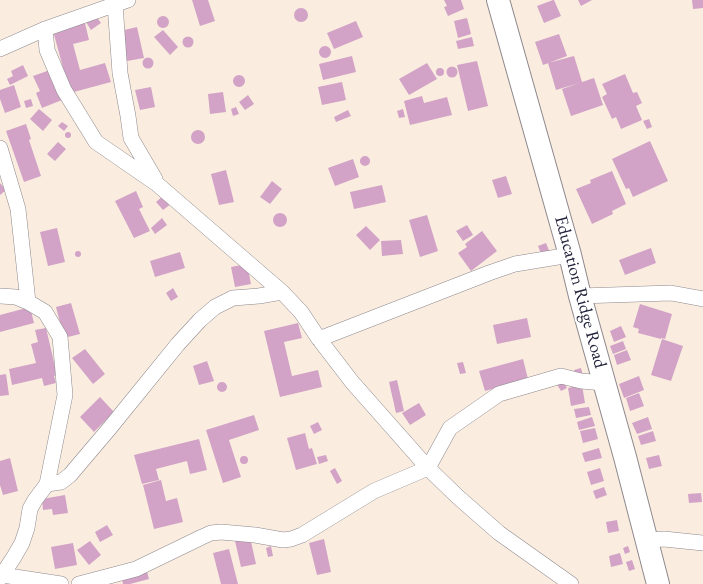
<!DOCTYPE html>
<html>
<head>
<meta charset="utf-8">
<style>
	body { margin:0 }
	canvas { display:block; background:#faeddf }
</style>
</head>
<body>
<canvas width="703" height="584"></canvas>
<script>
const ctx = document.querySelector('canvas').getContext('2d');
ctx.lineJoin = 'round';
function fillPath(path, color) { ctx.fillStyle = color; ctx.fill(path, 'evenodd'); }
const poly = rows => new Path2D(rows.map(r => 'M' + r).join(''));
function stroke(path, color, width, dash) { ctx.strokeStyle = color; ctx.lineWidth = width; ctx.lineCap = dash ? 'butt' : 'round'; ctx.setLineDash(dash || []); ctx.stroke(path); }
function label(font, color, halo, rows, align = 'center') {
  ctx.font = font + ' "EB Garamond",serif'; ctx.lineWidth = 4; ctx.setLineDash([]); ctx.textBaseline = 'middle'; ctx.strokeStyle = halo; ctx.fillStyle = color; for (const [text, x, y, turn = 0] of rows) {
    ctx.save(); ctx.translate(x, y); ctx.rotate((+turn || 0) * Math.PI / 180); ctx.textAlign = isNaN(turn) ? turn : align; if (halo) ctx.strokeText(text, 0, 0); ctx.fillText(text, 0, 0); ctx.restore();
  }
}
const building = poly([
	[192,0,208,0,215,21,200,26],
	[444,0,461,0,464,9,448,16,444,7,447,6],
	[553,0,554,0,561,16,544,23,537,6],
	[578,0,592,0,581,6],
	[692,0,703,0,703,8,693,9],
	'294 15a7 7 0 1 1 14 0a7 7 0 1 1-14 0Z',
	[96,16,101,23,91,30,86,22],
	'157 22a6 6 0 1 1 12 0a6 6 0 1 1-12 0Z',
	[467,18,471,34,458,38,454,21],
	[356,21,363,37,334,49,327,33],
	[85,23,89,40,73,44,80,70,105,63,111,82,70,93,53,31],
	[137,27,144,58,127,61,120,31],
	[163,30,178,47,170,55,154,37],
	[559,34,567,56,543,65,535,42],
	'182.5 42a5.5 5.5 0 1 1 11 0a5.5 5.5 0 1 1-11 0Z',
	[472,37,474,46,458,49,456,41],
	'319 52a6 6 0 1 1 12 0a6 6 0 1 1-12 0Z',
	[352,56,356,72,323,80,319,64],
	[574,56,582,82,594,78,603,105,571,116,562,89,579,83,556,90,548,63],
	'142.5 63a5.5 5.5 0 1 1 11 0a5.5 5.5 0 1 1-11 0Z',
	[477,61,488,106,468,111,457,65],
	[427,63,437,79,409,95,399,79],
	[23,65,28,76,10,85,7,79,13,76,11,71],
	'446.5 72a5.5 5.5 0 1 1 11 0a5.5 5.5 0 1 1-11 0Z',
	'436 72a4 4 0 1 1 8 0a4 4 0 1 1-8 0Z',
	[50,70,62,100,42,108,36,93,40,91,33,76],
	[625,74,633,93,637,92,642,103,636,106,642,120,621,129,616,117,612,119,602,97,607,94,602,84],
	'233 81a6 6 0 1 1 12 0a6 6 0 1 1-12 0Z',
	[342,82,346,100,322,105,318,87],
	[14,85,21,107,5,113,0,99,0,90],
	[151,87,155,107,140,110,135,90],
	[223,92,226,112,210,114,208,94],
	[248,95,254,104,245,110,239,102],
	[422,96,424,103,447,97,452,115,410,125,404,101],
	[31,99,33,106,26,108,24,101],
	[236,107,239,114,233,116,231,109],
	[39,109,52,120,43,131,30,119],
	[403,109,405,117,399,118,397,111],
	[348,110,351,116,336,122,334,117],
	[649,119,652,127,647,129,643,121],
	[62,122,68,126,64,131,58,126],
	[26,124,31,139,29,140,41,176,24,182,6,131],
	'191 137a7 7 0 1 1 14 0a7 7 0 1 1-14 0Z',
	'65 135a3 3 0 1 1 6 0a3 3 0 1 1-6 0Z',
	[650,141,668,181,633,197,629,188,626,189,612,159],
	[58,142,66,149,55,161,47,154],
	'360 161a5 5 0 1 1 10 0a5 5 0 1 1-10 0Z',
	[353,159,359,177,335,186,328,168],
	[226,170,234,202,219,205,211,174],
	[612,171,626,204,612,211,613,214,592,224,576,189,591,183,590,180],
	[506,176,512,194,498,198,492,180],
	[272,181,282,189,270,204,260,197],
	[0,183,6,190,0,195],
	[382,185,386,202,354,209,350,192],
	[136,191,143,207,139,209,150,231,134,238,115,201],
	[164,195,171,204,163,210,156,202],
	'273 220a7 7 0 1 1 14 0a7 7 0 1 1-14 0Z',
	[427,215,438,251,420,257,409,220],
	[162,218,167,225,155,234,151,228],
	[467,225,473,235,463,241,456,231],
	[366,226,380,240,370,250,356,235],
	[57,228,65,262,48,266,40,232],
	[482,231,497,251,471,271,458,253,467,247,465,244],
	[401,240,403,254,382,256,381,241],
	[546,243,550,253,542,256,538,246],
	[651,248,656,263,625,275,619,260],
	'75 254a3 3 0 1 1 6 0a3 3 0 1 1-6 0Z',
	[180,252,185,268,155,277,150,261],
	[247,264,251,284,235,287,231,267],
	[173,288,178,297,171,301,166,293],
	[71,303,80,334,64,338,56,307],
	[640,304,672,314,665,339,661,338,661,339,638,333,639,329,633,327],
	[30,307,34,323,0,332,0,315],
	[527,318,531,337,497,344,493,325],
	[298,323,302,338,284,342,292,376,318,370,322,387,280,397,264,331],
	[621,326,626,337,614,342,610,331],
	[46,328,57,375,54,376,56,383,44,386,42,378,12,385,9,369,36,363,31,344,38,342,35,330],
	[662,339,683,346,671,381,651,375],
	[623,341,626,349,613,354,610,346],
	[85,349,105,374,93,384,72,358],
	[627,350,631,360,617,365,614,355],
	[523,359,528,379,485,391,479,371],
	[207,361,214,381,199,385,193,366],
	[463,362,466,373,460,374,457,363],
	[581,368,583,376,577,378,574,370],
	[6,374,9,395,0,396,0,375],
	[639,376,644,390,624,398,619,384],
	[562,379,567,388,561,391,556,383],
	[397,380,404,411,396,413,389,382],
	'217 387a5 5 0 1 1 10 0a5 5 0 1 1-10 0Z',
	[582,385,585,403,571,406,568,388],
	[639,393,644,406,630,411,626,398],
	[100,397,114,412,94,432,80,417],
	[419,403,426,415,410,425,402,413],
	[589,407,591,415,576,418,574,409],
	[254,415,259,430,229,440,241,477,223,483,206,430],
	[592,417,595,426,579,430,577,422],
	[648,417,652,429,637,434,632,423],
	[318,422,322,430,314,434,310,426],
	[595,428,598,439,583,443,580,431],
	[653,431,656,441,641,445,638,436],
	[305,433,309,449,312,448,317,464,296,470,287,438],
	[199,439,207,470,190,474,187,461,156,469,159,480,142,484,134,455],
	[599,448,602,458,585,462,582,453],
	[326,455,328,461,319,464,317,457],
	[659,455,662,466,649,469,646,458],
	'240 460a4 4 0 1 1 8 0a4 4 0 1 1-8 0Z',
	[10,458,18,491,3,495,0,485,0,461],
	[335,468,342,481,337,484,330,471],
	[600,468,604,481,591,485,587,472],
	[161,480,166,501,177,498,183,522,154,529,143,485],
	[604,487,607,495,596,499,593,491],
	[701,493,702,502,689,503,688,494],
	[65,495,68,513,53,515,52,509,43,510,42,499],
	[617,520,619,531,608,533,606,522],
	[107,525,113,535,100,542,95,532],
	[250,537,256,564,241,567,235,541],
	[324,539,331,572,317,575,309,543],
	[90,541,101,555,89,565,77,550],
	[73,543,77,565,55,569,51,547],
	[271,546,273,556,268,557,266,548],
	[628,546,630,552,625,554,623,548],
	[229,549,238,584,221,584,213,553],
	[620,553,623,564,611,567,609,556],
	[632,560,635,569,629,571,626,562],
	[146,568,149,579,130,584,123,584,121,574]
]);
const street = poly([
	[115,4,120,73,128,116,131,138,155,179],
	[45,29,47,50,64,90,96,142,157,184,282,292],
	[0,49,45,29,128,0],
	[0,148,18,209,28,302,45,312,60,337,65,395,47,484,35,500,30,509,27,528,22,543,14,557,0,578],
	[0,296,16,297,28,302],
	[580,296,671,293,703,299],
	[319,339,489,273,515,264,570,255],
	[47,484,61,482,70,475,109,429,178,344,200,320,215,307,233,298,259,296,282,292,301,312,319,339,352,382,428,468,458,497,499,533,571,584],
	[647,540,664,539,703,543],
	[2,575,61,584],
	[79,584,136,569,202,537,211,533,221,532,255,535,283,540,291,539,302,535,374,491,428,468,450,428,499,394,561,376,581,381,604,383]
]);
const secondary = poly([
	[498,0,570,255,580,296,625,457,658,584]
]);
const streetNames = [
	["Education Ridge Road",580,292,75]
];
fillPath(building, '#d2a3c7');
stroke(street, '#8e888d', 16);
stroke(secondary, '#8e888d', 24);
stroke(street, '#fff', 15);
stroke(secondary, '#fff', 22);
label('18px', '#22223b', '#fff', streetNames);
</script>
</body>
</html>
